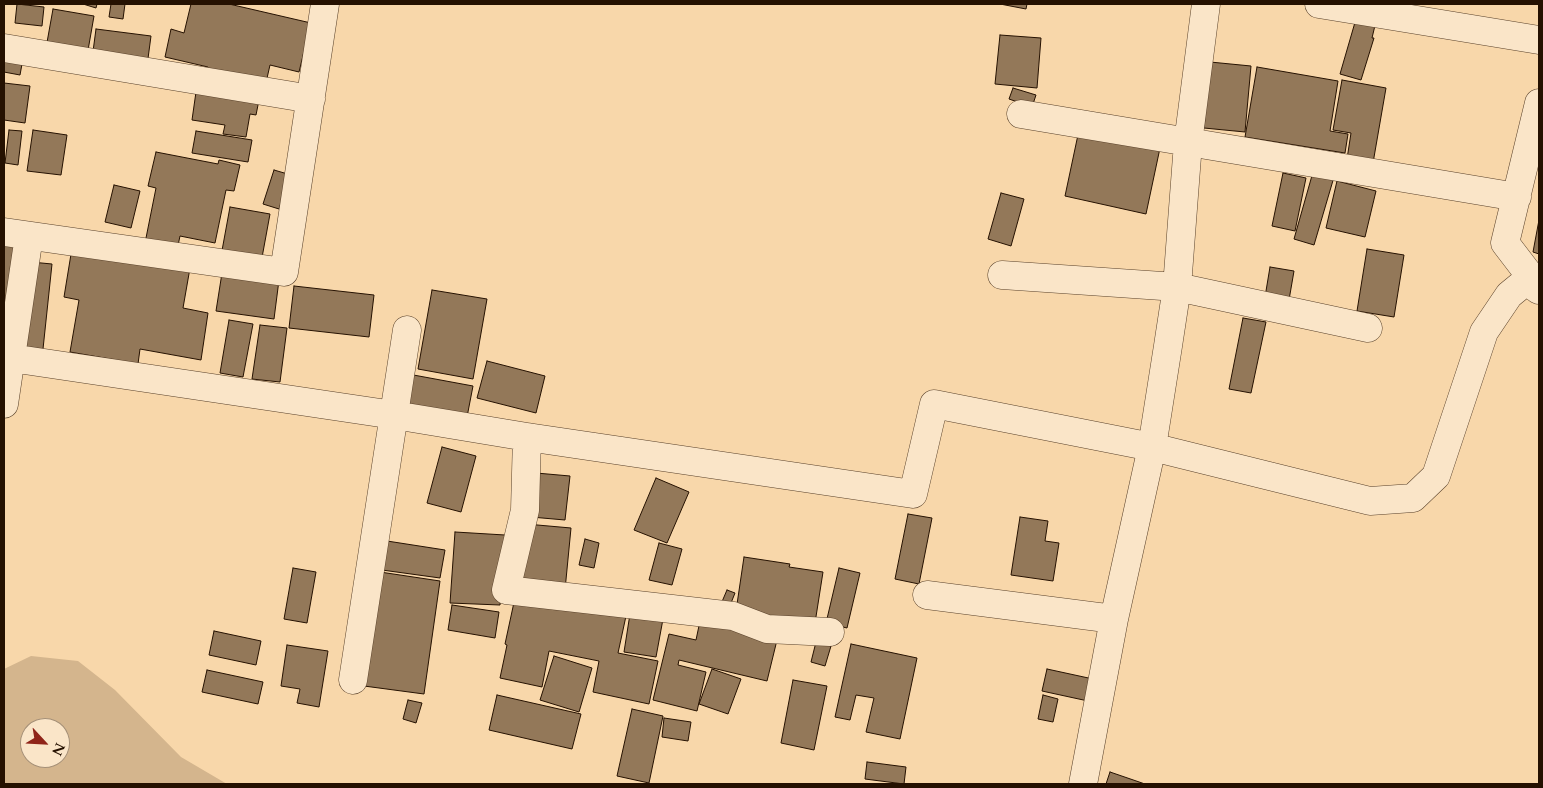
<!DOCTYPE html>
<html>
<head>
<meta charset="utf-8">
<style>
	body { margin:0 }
	#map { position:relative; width:1543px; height:788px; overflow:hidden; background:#f8d7aa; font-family:Cardo,serif }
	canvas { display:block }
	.frame { position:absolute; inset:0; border:5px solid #251101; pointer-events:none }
	.north { position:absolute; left:20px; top:718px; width:50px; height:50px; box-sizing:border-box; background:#fae5c8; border:1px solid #a59078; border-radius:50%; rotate:115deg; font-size:14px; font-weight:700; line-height:20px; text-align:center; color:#251101 }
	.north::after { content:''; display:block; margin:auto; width:18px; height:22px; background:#8f2418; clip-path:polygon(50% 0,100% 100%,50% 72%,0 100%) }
</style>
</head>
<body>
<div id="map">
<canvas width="1543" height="788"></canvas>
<div class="frame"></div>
<div class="north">N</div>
</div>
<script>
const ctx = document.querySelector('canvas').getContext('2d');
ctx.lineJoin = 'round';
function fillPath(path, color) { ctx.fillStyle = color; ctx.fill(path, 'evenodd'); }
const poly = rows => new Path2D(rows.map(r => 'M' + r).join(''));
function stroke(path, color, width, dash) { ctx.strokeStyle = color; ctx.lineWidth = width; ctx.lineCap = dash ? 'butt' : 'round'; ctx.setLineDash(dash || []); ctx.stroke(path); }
const green = poly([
	[31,656,78,661,115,690,181,757,227,784,4,784,4,669],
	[30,728,60,728,60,758,30,758]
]);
const building = poly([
	[17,4,44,7,42,26,15,23,17,4],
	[83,4,97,4,96,8,83,4],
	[111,4,125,4,123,19,109,17,111,4],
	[191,4,229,4,311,23,299,72,270,65,265,87,207,74,208,67,165,57,171,29,184,33,191,4],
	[1000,4,1027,4,1026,9,1000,4],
	[53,9,94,16,87,56,46,48,53,9],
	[1358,12,1377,17,1372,38,1374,38,1361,80,1340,74,1358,12],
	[96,29,151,36,147,66,92,59,96,29],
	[1000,35,1041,38,1037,88,995,84,1000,35],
	[4,50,24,53,20,75,4,72,4,50],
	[1210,62,1251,66,1245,132,1204,128,1210,62],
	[1257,67,1338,81,1330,131,1348,134,1345,153,1245,137,1257,67],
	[1342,80,1386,88,1373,163,1347,159,1351,133,1333,130,1342,80],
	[4,83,30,86,25,123,4,120,4,83],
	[197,85,260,95,256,115,250,114,246,137,223,134,225,125,192,120,197,85],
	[1013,88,1036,95,1032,107,1009,99,1013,88],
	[9,130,22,131,18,165,5,163,9,130],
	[33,130,67,135,61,175,27,171,33,130],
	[1079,130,1160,148,1146,214,1065,196,1079,130],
	[196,131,252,140,248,162,192,153,196,131],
	[156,152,218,164,219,160,240,165,234,191,226,190,215,243,180,236,176,255,144,248,156,188,148,186,156,152],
	[274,170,291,175,279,209,263,204,274,170],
	[1313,172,1334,177,1314,245,1294,239,1313,172],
	[1283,173,1306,178,1295,231,1272,226,1283,173],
	[1337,181,1376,191,1365,237,1326,228,1337,181],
	[114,185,140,191,131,228,105,222,114,185],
	[1001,193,1024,199,1011,246,988,239,1001,193],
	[230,207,270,214,261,263,221,256,230,207],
	[1539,220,1539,254,1533,252,1539,220],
	[4,241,21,244,4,344,4,241],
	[72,248,190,268,183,308,208,313,201,360,140,349,138,364,70,352,79,300,64,297,72,248],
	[1367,249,1404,255,1394,317,1357,311,1367,249],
	[31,262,52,264,43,349,23,347,31,262],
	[1270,267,1294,271,1289,300,1265,297,1270,267],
	[222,273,279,280,274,319,216,311,222,273],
	[294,286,374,295,369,337,289,328,294,286],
	[432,290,487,299,473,379,418,369,432,290],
	[1243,318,1266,322,1251,393,1229,389,1243,318],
	[229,320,253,324,243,377,220,373,229,320],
	[260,325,287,328,280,382,252,379,260,325],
	[487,361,545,376,536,413,477,398,487,361],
	[408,374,473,386,467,417,403,405,408,374],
	[442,447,476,456,461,512,427,503,442,447],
	[536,473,570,476,565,520,531,517,536,473],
	[656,478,689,492,667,543,634,530,656,478],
	[908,514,932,518,919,584,895,579,908,514],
	[1020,517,1048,521,1045,541,1059,543,1053,581,1011,575,1020,517],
	[526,524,571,528,565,590,520,586,526,524],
	[455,532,505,535,500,605,450,603,455,532],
	[585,539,599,543,594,568,579,565,585,539],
	[387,541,445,550,440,578,382,570,387,541],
	[659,543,682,549,672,585,649,580,659,543],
	[744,557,790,564,789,567,823,572,815,623,736,611,744,557],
	[293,568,316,572,307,623,284,619,293,568],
	[839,568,860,573,847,628,826,623,839,568],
	[380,572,440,581,424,694,364,686,380,572],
	[727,590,735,593,729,608,721,604,727,590],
	[516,593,626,616,618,653,658,661,649,704,593,692,599,661,549,651,542,687,500,678,507,645,505,644,516,593],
	[452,605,499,612,495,638,448,630,452,605],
	[630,614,663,619,656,657,624,652,630,614],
	[700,621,777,640,767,681,679,660,678,665,706,672,697,711,653,700,669,634,696,640,700,621],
	[214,631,261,641,256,665,209,655,214,631],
	[816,642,831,646,825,666,811,662,816,642],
	[851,644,917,658,900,739,866,732,874,698,856,695,850,720,835,717,851,644],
	[287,645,328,651,319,707,297,703,300,689,281,686,287,645],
	[554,656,592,668,579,712,540,700,554,656],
	[712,669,741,679,728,714,699,704,712,669],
	[1047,669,1093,679,1088,701,1042,691,1047,669],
	[207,670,263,682,258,704,202,692,207,670],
	[793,680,827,686,814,750,781,743,793,680],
	[497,695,581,714,572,749,489,730,497,695],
	[1043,695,1058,699,1053,722,1038,719,1043,695],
	[408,700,422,703,416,723,403,719,408,700],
	[632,709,663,716,649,783,617,776,632,709],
	[664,718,691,722,688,741,662,737,664,718],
	[867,762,906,767,904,784,865,779,867,762],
	[1110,772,1145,784,1106,784,1110,772]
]);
const minor = poly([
	[1319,4,1539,40],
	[4,48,311,99],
	[1539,103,1505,243,1531,277,1537,289,1539,290],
	[1021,114,1517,197],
	[4,232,284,272,325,4],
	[1002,275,1177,287,1368,328],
	[4,357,394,415,527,437,913,494,934,404,1152,447,1370,501,1413,498,1436,476,1484,332,1509,295,1531,277],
	[4,404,29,236],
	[527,437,525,510,506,590,733,616,767,629,830,632],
	[927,595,1114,619],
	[353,680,407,330],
	[1083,784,1114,619,1152,447,1168,346,1177,287,1188,143,1206,4]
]);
fillPath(green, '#d4b58d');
fillPath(building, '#937859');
stroke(building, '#251101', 1);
stroke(minor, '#5a422b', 29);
stroke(minor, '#fae5c8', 28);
</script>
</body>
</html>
